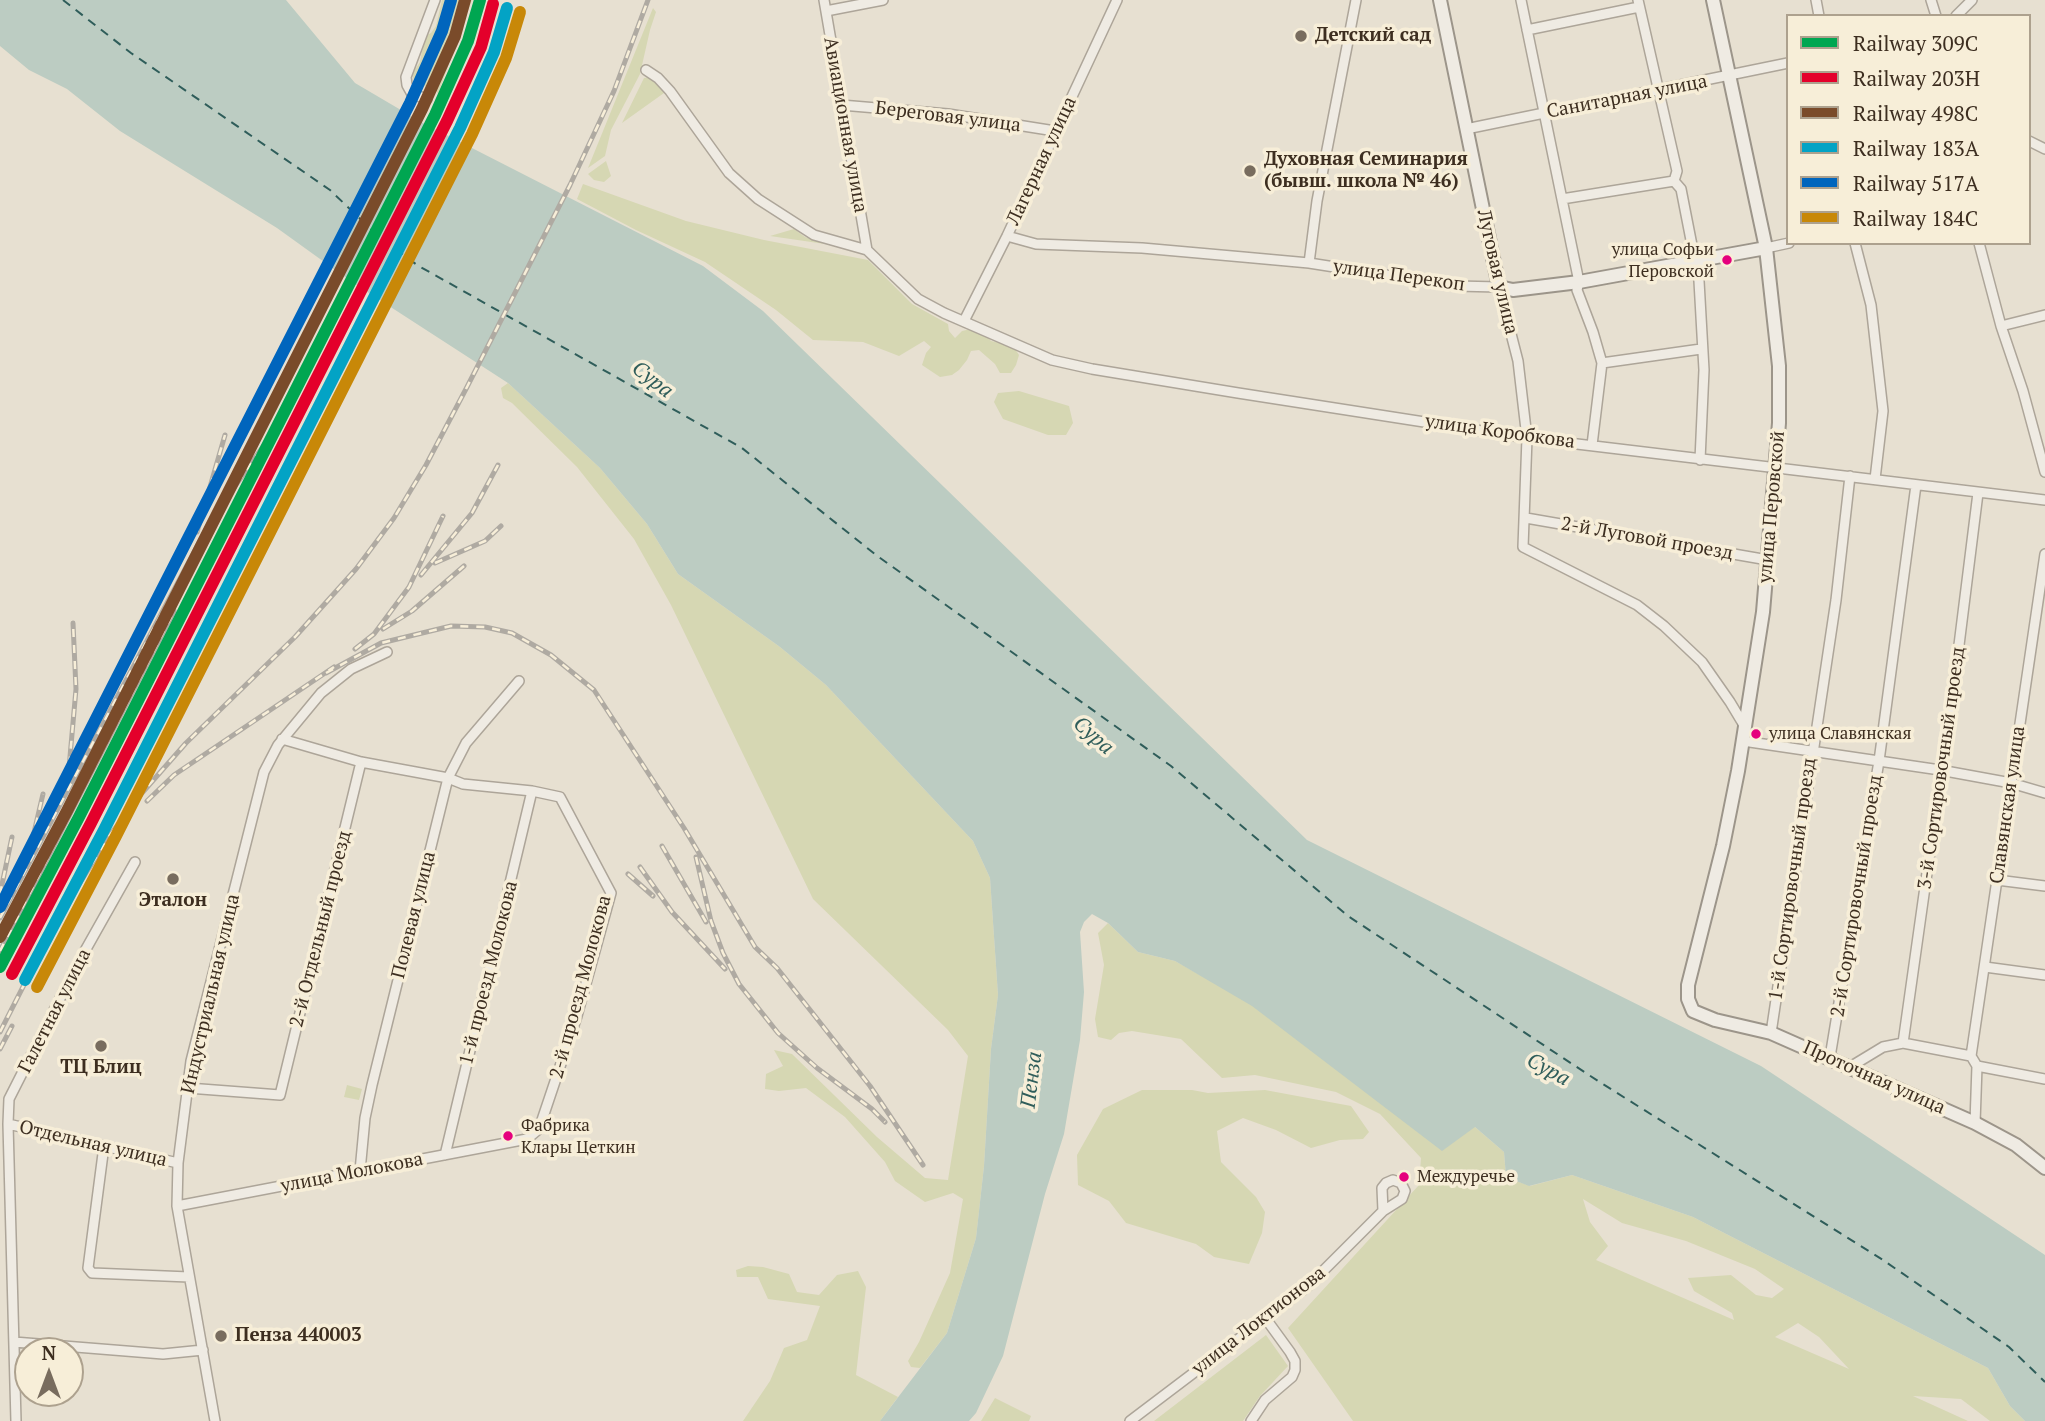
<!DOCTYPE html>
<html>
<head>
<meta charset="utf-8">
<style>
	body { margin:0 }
	#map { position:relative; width:2045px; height:1421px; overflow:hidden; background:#e7e0d1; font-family:"PT Serif",serif }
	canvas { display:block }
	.legend { position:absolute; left:1786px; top:14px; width:245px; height:231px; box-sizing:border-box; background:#f7eed8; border:2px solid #ada18e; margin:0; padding:9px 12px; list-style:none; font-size:21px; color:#3d2e20 }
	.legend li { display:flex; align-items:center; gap:14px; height:35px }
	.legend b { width:35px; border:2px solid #ada18e }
	.north { position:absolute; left:14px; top:1337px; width:70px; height:70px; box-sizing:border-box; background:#f7eed8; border:2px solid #ada18e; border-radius:50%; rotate:0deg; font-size:19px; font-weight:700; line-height:28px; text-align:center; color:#3d2e20 }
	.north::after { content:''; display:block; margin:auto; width:24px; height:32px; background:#786c5e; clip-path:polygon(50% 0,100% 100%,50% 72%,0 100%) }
</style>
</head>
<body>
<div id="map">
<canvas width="2045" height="1421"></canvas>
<ul class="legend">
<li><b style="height:9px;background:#00a651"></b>Railway 309С</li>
<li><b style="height:9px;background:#e4002b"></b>Railway 203Н</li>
<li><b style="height:9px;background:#7a4b2a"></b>Railway 498С</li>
<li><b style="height:9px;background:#03a3c5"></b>Railway 183А</li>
<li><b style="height:9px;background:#0065bd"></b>Railway 517А</li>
<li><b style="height:9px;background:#c88808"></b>Railway 184С</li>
</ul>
<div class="north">N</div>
</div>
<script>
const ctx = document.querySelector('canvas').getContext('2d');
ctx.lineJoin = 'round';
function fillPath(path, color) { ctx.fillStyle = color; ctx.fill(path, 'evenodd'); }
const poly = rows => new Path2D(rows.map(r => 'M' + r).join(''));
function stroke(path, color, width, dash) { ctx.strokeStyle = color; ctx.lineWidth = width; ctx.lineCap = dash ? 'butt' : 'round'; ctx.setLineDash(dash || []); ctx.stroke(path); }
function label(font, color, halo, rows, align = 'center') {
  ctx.font = font + ' "PT Serif",serif'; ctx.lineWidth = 7; ctx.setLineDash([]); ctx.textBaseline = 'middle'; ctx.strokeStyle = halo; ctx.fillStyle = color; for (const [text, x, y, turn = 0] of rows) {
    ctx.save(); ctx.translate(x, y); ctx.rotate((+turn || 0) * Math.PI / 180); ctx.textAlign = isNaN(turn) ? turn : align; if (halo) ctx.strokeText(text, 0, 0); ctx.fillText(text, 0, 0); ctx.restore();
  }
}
const green = poly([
	[442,0,472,0,438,94,435,89,436,77,428,87,415,84,412,74,420,62,425,36,431,33,436,26],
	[653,8,656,12,650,30,640,74,611,130,605,156,588,168],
	[650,77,663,88,664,93,622,123,644,78],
	[606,161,611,176,604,182,594,180,588,174],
	[583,184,686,221,764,240,868,260,912,304,948,324,949,331,955,338,962,331,971,329,984,333,991,341,1013,346,1019,355,1016,365,1011,373,1000,373,995,364,979,350,971,351,967,360,959,370,952,375,940,377,922,365,926,353,931,347,924,341,899,356,863,342,813,340,776,310,705,262,636,230,577,199],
	[794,229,805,237,825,244,770,236],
	[508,383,600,468,647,524,678,574,780,647,826,685,973,841,990,878,998,995,991,1049,984,1166,976,1238,947,1333,920,1368,911,1367,908,1361,919,1342,950,1273,963,1199,953,1193,925,1202,895,1181,885,1162,845,1117,806,1088,779,1091,765,1089,766,1074,783,1066,774,1050,792,1054,877,1137,925,1178,948,1180,968,1056,948,1030,813,899,671,605,634,539,577,467,512,403,503,398,501,388],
	[1019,391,1069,406,1073,423,1066,435,1048,435,1003,419,994,402,998,393],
	[1108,923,1138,952,1175,961,1475,1127,1504,1152,1506,1177,1530,1186,1572,1175,1693,1217,1988,1368,2010,1406,2025,1421,1990,1421,1961,1399,1913,1396,1968,1421,1353,1421,1288,1328,1419,1185,1421,1158,1380,1114,1336,1092,1255,1075,1222,1078,1181,1039,1132,1031,1119,1033,1111,1040,1098,1037,1095,1019,1104,965,1098,933],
	[1583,1199,1622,1223,1686,1241,1755,1269,1784,1289,1772,1298,1756,1295,1731,1275,1688,1278,1694,1291,1732,1313,1734,1320,1596,1260,1608,1246,1590,1222],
	[1798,1323,1819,1337,1849,1369,1775,1337],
	[347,1085,362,1089,359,1100,344,1097],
	[1142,1090,1192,1090,1208,1093,1265,1090,1351,1106,1369,1132,1363,1139,1340,1140,1311,1148,1276,1130,1243,1118,1217,1131,1221,1162,1256,1197,1265,1212,1262,1233,1249,1264,1214,1257,1196,1244,1126,1223,1109,1201,1078,1185,1077,1155,1103,1109],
	[748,1266,763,1267,789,1274,797,1292,819,1295,837,1275,858,1271,866,1287,856,1375,898,1397,880,1421,743,1421,770,1381,784,1348,807,1340,820,1306,768,1299,758,1277,737,1277,736,1270],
	[1266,1335,1288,1366,1260,1396,1243,1421,1154,1421],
	[995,1398,1031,1416,1029,1421,981,1421]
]);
const water = poly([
	[0,0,286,0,355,83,423,123,703,266,763,311,1307,840,1761,1066,2045,1255,2045,1421,2025,1421,2010,1406,1988,1368,1693,1217,1572,1175,1529,1186,1506,1177,1504,1152,1475,1127,1442,1151,1252,1006,1175,961,1138,952,1108,923,1092,914,1084,922,1080,932,1084,992,1080,1040,1064,1134,1045,1194,1003,1356,976,1413,969,1421,880,1421,947,1333,976,1238,984,1166,991,1049,998,995,990,878,973,841,826,685,780,647,678,574,647,524,600,468,508,383,352,282,277,228,120,131,67,89,29,70,0,46]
]);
const ferry = poly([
	[63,0,131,53,330,190,375,233,417,265,742,448,876,555,1171,766,1348,916,1598,1081,1883,1260,2009,1347,2045,1382]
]);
const street = poly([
	[824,0,867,250],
	[1521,0,1579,282,1577,290,1593,332,1602,363,1592,445],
	[1638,0,1677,171,1674,181,1681,189,1699,281,1704,370,1700,460],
	[1816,0,1819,16],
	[1931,0,1936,16],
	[826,11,883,0],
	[1956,16,1972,0],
	[1527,30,1639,7],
	[646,70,658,78,670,91,729,173,758,199,814,235,867,250,918,299,944,313,1052,360,1092,369,1238,393,1527,438,2045,500],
	[427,99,412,94,407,85,406,77,435,0],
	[841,105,948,114,1055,131],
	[1466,129,1788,63],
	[2029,141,2045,149],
	[1562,199,1674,181],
	[1007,236,1036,244,1142,248,1243,257,1309,263,1456,286,1499,287,1518,361,1527,438,1523,547,1637,605,1664,626,1702,662,1730,702,1745,727],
	[1855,243,1871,305,1883,411,1875,479],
	[1979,243,2001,326,2023,391,2045,472],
	[1766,248,1789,243],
	[1309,263,1317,201,1356,0],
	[964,321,1007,236,1117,0],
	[2001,326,2045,315],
	[1602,363,1701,349],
	[1526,518,1768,560],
	[1743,741,1940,770,2011,783,2045,793],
	[1997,880,2045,886],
	[1985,967,2045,975],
	[1771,1033,1836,600,1850,476],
	[1903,1043,1958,653,1978,493],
	[1971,1056,2045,554],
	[1830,1057,1879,761,1916,485],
	[1977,1066,2045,1079],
	[1850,1067,1883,1047,1903,1043,1971,1056,1977,1066,1975,1123],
	[188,1088,280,1095,361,762],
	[8,1124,178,1163],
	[104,1146,88,1268,92,1273,189,1277],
	[445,1155,532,791],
	[360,1171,365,1118,372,1085,448,778,466,743,519,681],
	[177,1206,527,1139,539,1129,577,1016,611,893,560,797,532,791,463,784,448,778,361,762,282,739],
	[14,1342,163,1354,203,1350],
	[16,1421,8,1124,9,1099,77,965,135,862],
	[215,1421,177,1206,178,1163,191,1061,264,772,278,745,321,693,351,669,387,652],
	[1130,1421,1307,1287,1383,1211,1402,1199,1405,1191,1401,1183,1393,1180,1386,1183,1382,1188,1383,1211],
	[1251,1421,1265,1400,1292,1377,1295,1370,1295,1361,1290,1352,1266,1319]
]);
const secondary = poly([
	[1440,0,1499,287,1513,290,1579,282,1766,248],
	[1713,0,1766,248,1779,366,1779,423,1763,612,1738,771,1723,846,1688,985,1688,999,1693,1011,1715,1020,1771,1033,1975,1123,2016,1145,2045,1168]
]);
const rail = poly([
	[197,532,225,435],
	[435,563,485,541,501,526],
	[421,575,472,513,498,465],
	[383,629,412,611,464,566],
	[355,649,374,634,409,587,443,516],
	[326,673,381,643,451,626,485,627,512,633,551,655,594,690,684,828,755,947,777,968,870,1086,923,1165],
	[65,780,69,768,76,689,73,623],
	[147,801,174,775,334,667],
	[32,841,43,794],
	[662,846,706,922],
	[696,857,711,921,723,953,739,984,778,1033,817,1068,872,1109,885,1122],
	[640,867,672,912,725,969],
	[628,874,653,896],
	[0,894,12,837],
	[0,918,211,520,279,424],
	[0,951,174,611],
	[0,1032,59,916,110,835,142,793,186,743,295,637,356,569,394,518,426,465,467,387,570,185,614,91,648,0],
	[0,1049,12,1026]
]);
const rail1 = poly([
	[0,967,79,817,435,115,468,41,480,0]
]);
const rail2 = poly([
	[12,974,91,823,447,121,481,47,493,4]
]);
const rail3 = poly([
	[0,937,67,811,422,109,455,36,465,0]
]);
const rail4 = poly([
	[25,980,104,830,460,128,494,52,507,8]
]);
const rail5 = poly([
	[0,907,410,103,442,31,451,0]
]);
const rail6 = poly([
	[37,987,116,836,472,134,506,58,520,12]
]);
const markers = [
	[1301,36,7,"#786c5e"],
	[1250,171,7,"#786c5e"],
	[1727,260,6,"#e5007d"],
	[1756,734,6,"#e5007d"],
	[173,879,7,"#786c5e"],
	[101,1046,7,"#786c5e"],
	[508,1136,6,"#e5007d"],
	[1404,1177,6,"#e5007d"],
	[221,1336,7,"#786c5e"]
];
const busNames = [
	["улица Софьи",1714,250,"right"],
	["Перовской",1714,272,"right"],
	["улица Славянская",1769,734],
	["Фабрика",521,1126],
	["Клары Цеткин",521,1148],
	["Междуречье",1417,1177]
];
const poiNames = [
	["Детский сад",1315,36],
	["Духовная Семинария",1264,160],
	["(бывш. школа № 46)",1264,182],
	["Эталон",173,901,"center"],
	["ТЦ Блиц",101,1068,"center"],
	["Пенза 440003",235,1336]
];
const streetNames = [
	["Санитарная улица",1627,97,-11],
	["Береговая улица",948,117,7],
	["Авиационная улица",845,125,80],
	["Лагерная улица",1042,161,-65],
	["Луговая улица",1497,272,77],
	["улица Перекоп",1399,276,8],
	["улица Коробкова",1500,432,8],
	["улица Перовской",1772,507,-85],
	["2-й Луговой проезд",1647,539,10],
	["3-й Сортировочный проезд",1942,768,-82],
	["Славянская улица",2008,805,-82],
	["1-й Сортировочный проезд",1793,879,-82],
	["2-й Сортировочный проезд",1857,896,-81],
	["Полевая улица",414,915,-76],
	["2-й Отдельный проезд",321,929,-76],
	["1-й проезд Молокова",489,973,-76],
	["2-й проезд Молокова",581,987,-75],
	["Индустриальная улица",211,994,-77],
	["Галетная улица",55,1011,-63],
	["Проточная улица",1874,1078,24],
	["Отдельная улица",93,1144,13],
	["улица Молокова",352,1173,-11],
	["улица Локтионова",1259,1321,-38]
];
const waterNames = [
	["Сура",652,380,38],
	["Сура",1093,736,41],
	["Сура",1548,1070,29],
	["Пенза",1032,1080,-83]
];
fillPath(green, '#d6d7b3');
fillPath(water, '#bcccc2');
stroke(ferry, '#2f5d5a', 2, [9, 7]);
stroke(street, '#ada599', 12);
stroke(secondary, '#9c958a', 16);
stroke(street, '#efebe3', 9);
stroke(secondary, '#efebe3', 12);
stroke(rail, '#afaaa2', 5);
stroke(rail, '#f7eed8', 2.5, [8]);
stroke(rail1, '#00a651', 12);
stroke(rail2, '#e4002b', 12);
stroke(rail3, '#7a4b2a', 12);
stroke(rail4, '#03a3c5', 12);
stroke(rail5, '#0065bd', 12);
stroke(rail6, '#c88808', 12);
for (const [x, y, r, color] of markers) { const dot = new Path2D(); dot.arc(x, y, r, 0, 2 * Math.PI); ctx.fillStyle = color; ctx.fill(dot); stroke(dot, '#f7eed8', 2.5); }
label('17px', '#3d2e20', '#f7eed8', busNames, 'left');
label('bold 19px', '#3d2e20', '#f7eed8', poiNames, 'left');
label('19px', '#3d2e20', '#f7eed8', streetNames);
label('italic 21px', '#2f5d5a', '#f7eed8', waterNames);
</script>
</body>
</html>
